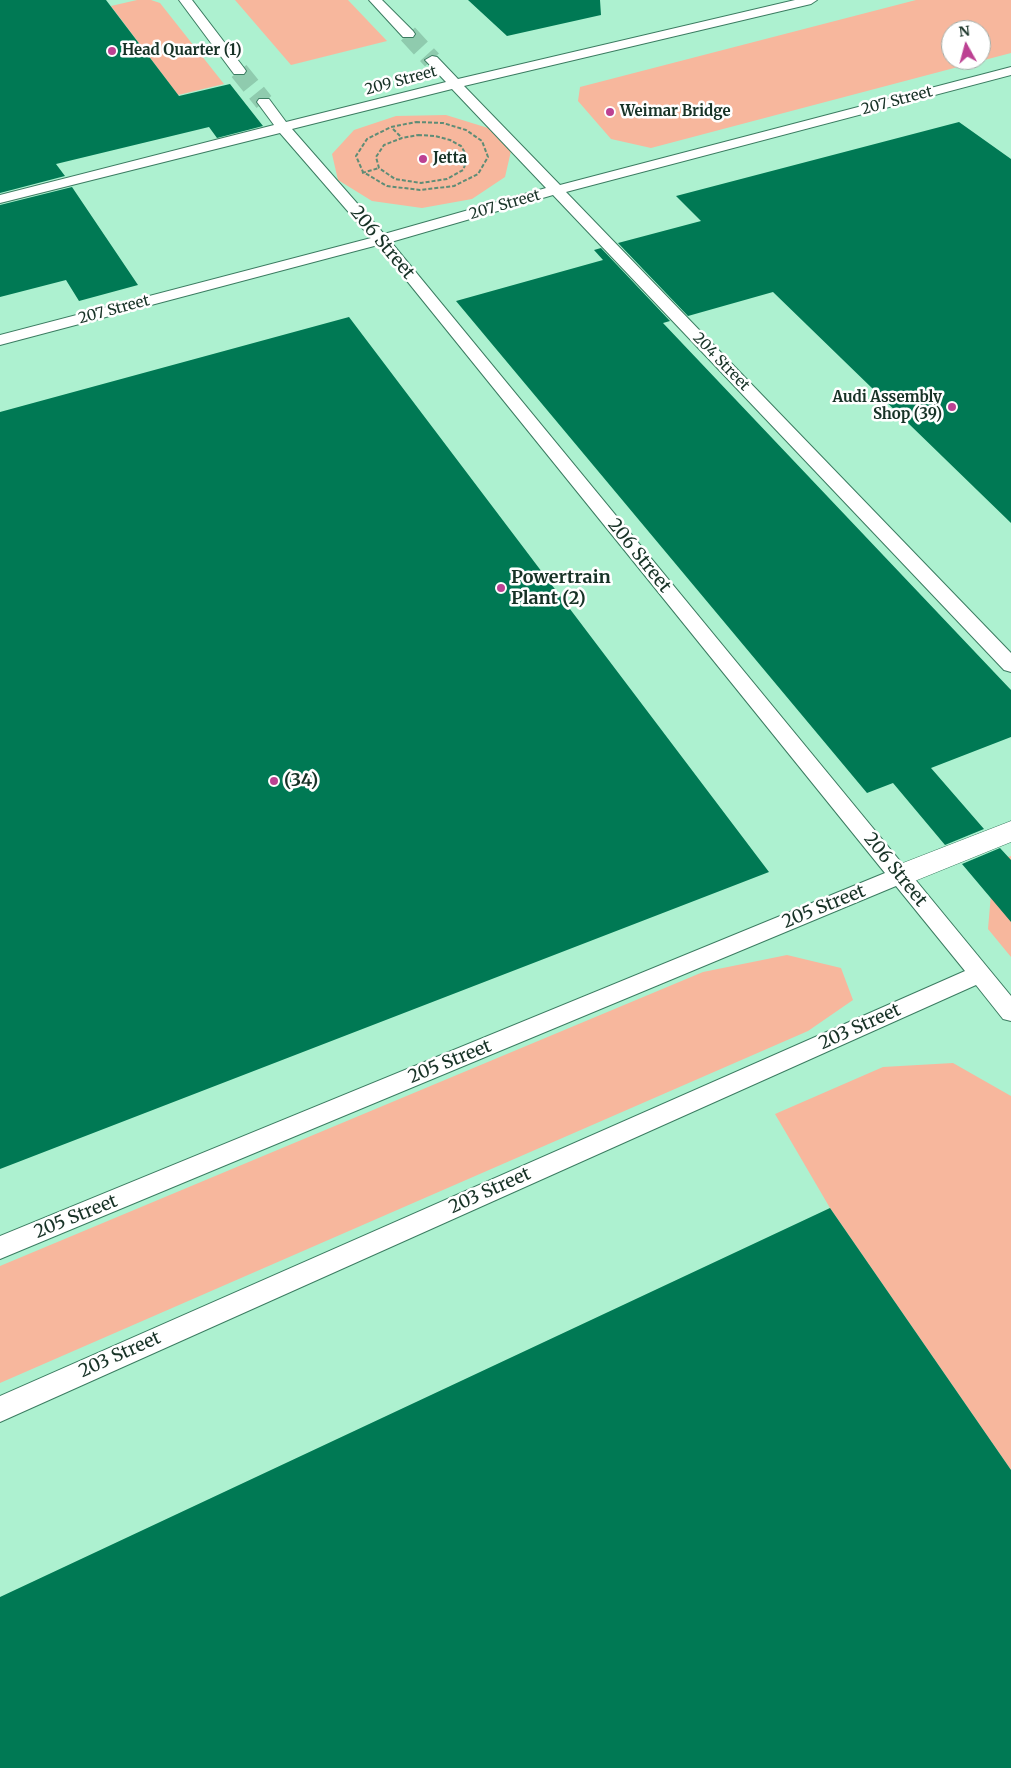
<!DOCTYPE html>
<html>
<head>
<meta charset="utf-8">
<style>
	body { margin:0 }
	#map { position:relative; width:1011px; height:1768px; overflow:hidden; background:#adf1d0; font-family:Merriweather,serif }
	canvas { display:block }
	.north { position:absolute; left:941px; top:20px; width:50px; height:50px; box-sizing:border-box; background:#fff; border:1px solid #a2ada8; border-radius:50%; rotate:353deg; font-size:14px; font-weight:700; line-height:20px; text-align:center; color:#173226 }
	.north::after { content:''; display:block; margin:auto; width:18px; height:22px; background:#bc4192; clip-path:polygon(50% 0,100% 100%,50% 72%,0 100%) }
</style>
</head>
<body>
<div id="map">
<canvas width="1011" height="1768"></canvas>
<div class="north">N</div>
</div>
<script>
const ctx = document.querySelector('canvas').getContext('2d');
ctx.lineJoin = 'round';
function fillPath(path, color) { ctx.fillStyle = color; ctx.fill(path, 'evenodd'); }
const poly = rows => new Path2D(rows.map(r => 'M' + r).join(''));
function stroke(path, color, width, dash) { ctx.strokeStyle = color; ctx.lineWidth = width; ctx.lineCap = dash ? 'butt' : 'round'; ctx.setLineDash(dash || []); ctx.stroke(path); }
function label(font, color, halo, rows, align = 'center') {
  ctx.font = font + ' Merriweather,serif'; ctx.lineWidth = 5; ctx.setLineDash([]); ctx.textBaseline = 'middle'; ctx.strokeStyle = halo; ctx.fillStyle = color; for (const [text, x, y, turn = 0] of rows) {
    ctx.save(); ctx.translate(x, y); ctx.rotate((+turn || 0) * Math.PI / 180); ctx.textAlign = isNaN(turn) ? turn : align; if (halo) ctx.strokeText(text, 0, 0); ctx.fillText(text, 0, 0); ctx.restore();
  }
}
const green = poly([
	[137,0,151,0,160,3,224,84,178,95,111,6],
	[235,0,348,0,387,41,291,65],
	[916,0,1011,0,1011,53,651,148,611,139,578,101,580,87],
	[951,30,981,30,981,60,951,60],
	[446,115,488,128,511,151,505,177,472,199,422,208,372,201,338,180,332,154,354,130,396,116],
	[1011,856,1011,957,988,929,991,894,1004,858],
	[787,955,841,968,853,1000,808,1031,0,1383,0,1266,703,972],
	[953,1063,1011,1096,1011,1470,830,1208,775,1114,883,1067]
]);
const building = poly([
	[0,0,106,0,179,96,230,84,263,126,217,138,209,127,56,164,65,176,0,193],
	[468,0,600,0,601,15,507,36],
	[959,122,1011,159,1011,523,773,292,688,316,618,243,701,221,676,196],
	[72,187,138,285,79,301,66,280,0,297,0,205],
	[601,248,670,321,663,323,1011,690,1011,737,931,768,984,829,945,845,893,783,867,793,456,301,603,260,594,250],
	[349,317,769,872,0,1169,0,412],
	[1000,848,1011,860,1011,922,962,864],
	[830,1208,1011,1470,1011,1768,0,1768,0,1597]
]);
const streetTunnel = poly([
	[408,34,432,60],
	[239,71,264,102]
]);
const path = poly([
	[416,122,443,123,466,130,482,141,488,157,478,174,454,186,420,190,387,186,363,172,356,156,367,139,391,127,416,122],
	[393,129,402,138],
	[418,135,435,136,450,140,461,146,468,158,463,170,447,179,421,183,395,179,379,168,376,157,384,145,402,138,418,135],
	[362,173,379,168]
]);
const lane = poly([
	[179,0,192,0,244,68,246,71,244,74,234,74,179,0],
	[369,0,382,0,413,31,415,34,413,37,403,37,369,0],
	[795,0,817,0,811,4,464,86,560,185,1011,67,1011,75,566,192,1011,653,1011,672,1004,670,553,195,391,242,1011,996,1011,1021,1003,1019,976,985,0,1422,0,1396,965,971,896,886,0,1259,0,1236,885,873,378,245,0,345,0,335,371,238,280,133,0,203,0,195,274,125,257,102,259,99,269,99,286,122,446,82,425,60,432,56,437,57,458,79,795,0],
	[452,89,546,188,384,234,292,129,452,89]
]);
const street = poly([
	[1011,821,1011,842,900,887,890,884,886,876,890,868,1011,821]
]);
const markers = [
	[112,51,5,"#bc4192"],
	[610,112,5,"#bc4192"],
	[423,159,5,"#bc4192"],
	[952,407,5,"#bc4192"],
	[501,588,5,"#bc4192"],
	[274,781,5,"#bc4192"]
];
const farPoinames = [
	["Head Quarter (1)",122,51],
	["Weimar Bridge",620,112],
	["Jetta",433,159],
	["Audi Assembly",942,398,"right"],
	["Shop (39)",942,415,"right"]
];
const farStreetnames = [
	["209 Street",401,81,-15],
	["207 Street",897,101,-15],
	["207 Street",505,205,-16],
	["207 Street",114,310,-15],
	["204 Street",721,362,46]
];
const streetNames = [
	["206 Street",382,243,50],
	["206 Street",639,556,51],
	["206 Street",895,870,51],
	["205 Street",824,907,-22],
	["203 Street",860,1027,-24],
	["205 Street",450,1062,-22],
	["203 Street",490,1191,-24],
	["205 Street",76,1217,-22],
	["203 Street",120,1355,-24]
];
const poiNames = [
	["Powertrain",511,578],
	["Plant (2)",511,599],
	["(34)",284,781]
];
fillPath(green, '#f7b79d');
fillPath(building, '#007954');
stroke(streetTunnel, '#8fcbae', 19, [19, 9]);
stroke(lane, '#3b7c61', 2);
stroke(street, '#3b7c61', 1);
stroke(path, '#5e8c76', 2, [4, 2]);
fillPath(lane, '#fff');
fillPath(street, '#fff');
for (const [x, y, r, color] of markers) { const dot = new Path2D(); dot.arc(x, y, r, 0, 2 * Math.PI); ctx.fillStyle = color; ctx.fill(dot); stroke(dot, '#fff', 2); }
label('bold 15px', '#173226', '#fff', farPoinames, 'left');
label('15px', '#173226', '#fff', farStreetnames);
label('18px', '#173226', '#fff', streetNames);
label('bold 18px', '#173226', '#fff', poiNames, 'left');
</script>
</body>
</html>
